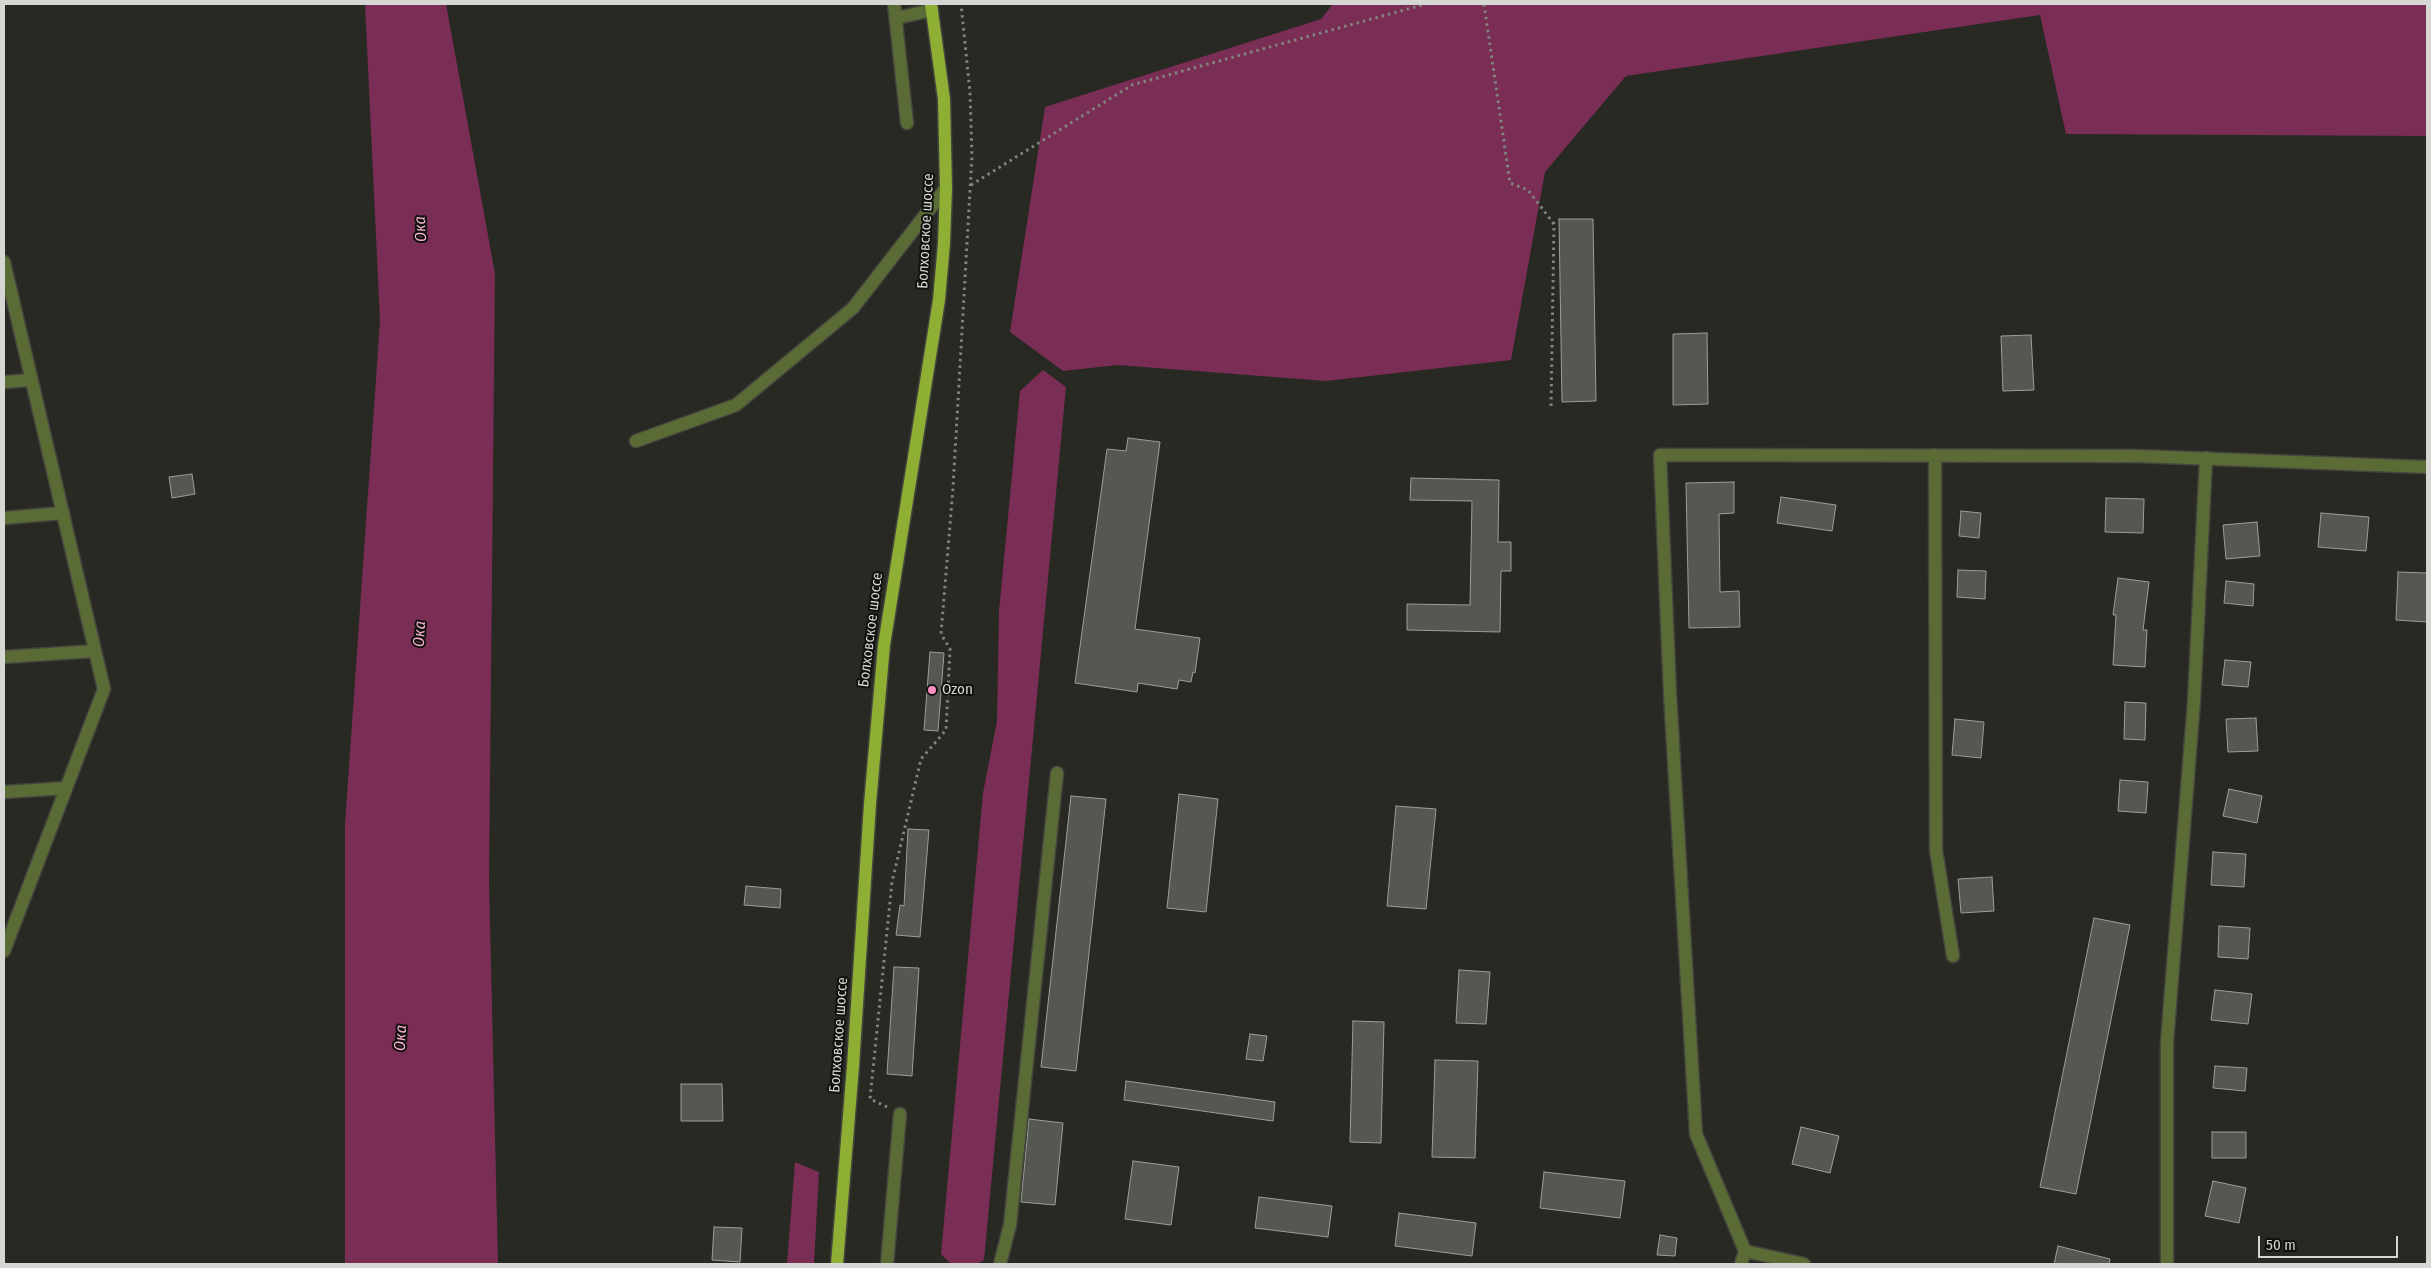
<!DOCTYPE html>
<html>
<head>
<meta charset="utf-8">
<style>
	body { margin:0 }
	#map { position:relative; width:2431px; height:1268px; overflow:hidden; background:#272922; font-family:"Fira Sans Condensed",sans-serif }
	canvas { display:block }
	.frame { position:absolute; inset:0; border:5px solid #d6d7d3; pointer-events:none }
	.scale { position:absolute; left:2258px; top:1236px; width:140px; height:22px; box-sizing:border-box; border:2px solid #d6d7d3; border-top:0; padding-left:6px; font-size:15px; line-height:18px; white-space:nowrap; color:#d6d7d3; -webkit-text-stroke:4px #10110e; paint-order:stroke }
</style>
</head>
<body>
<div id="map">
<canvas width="2431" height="1268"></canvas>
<div class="frame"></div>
<div class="scale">50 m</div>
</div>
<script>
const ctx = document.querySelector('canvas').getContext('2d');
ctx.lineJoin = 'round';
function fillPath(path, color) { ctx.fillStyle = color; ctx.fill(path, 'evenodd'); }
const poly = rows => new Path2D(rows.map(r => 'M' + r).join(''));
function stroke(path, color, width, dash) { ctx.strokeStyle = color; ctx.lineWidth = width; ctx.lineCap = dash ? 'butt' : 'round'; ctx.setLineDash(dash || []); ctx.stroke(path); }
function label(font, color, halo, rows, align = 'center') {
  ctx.font = font + ' "Fira Sans Condensed",sans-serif'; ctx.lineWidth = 4; ctx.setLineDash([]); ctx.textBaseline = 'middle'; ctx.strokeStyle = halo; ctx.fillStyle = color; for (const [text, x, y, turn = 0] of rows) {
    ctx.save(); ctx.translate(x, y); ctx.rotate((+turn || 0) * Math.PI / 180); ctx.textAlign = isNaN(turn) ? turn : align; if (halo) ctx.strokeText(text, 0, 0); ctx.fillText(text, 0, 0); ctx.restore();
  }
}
const forest = poly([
	[365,4,446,4,495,274,489,880,498,1264,345,1264,345,824,380,321],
	[1333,4,2427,4,2427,136,2066,134,2040,15,1626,76,1545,172,1511,360,1326,381,1117,365,1063,371,1010,332,1045,107,1321,19],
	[1043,370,1066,387,984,1260,977,1264,951,1264,941,1254,983,793,997,721,999,611,1020,391],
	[795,1162,819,1172,814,1264,787,1264]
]);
const building = poly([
	[1559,219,1593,219,1596,401,1562,402,1559,219],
	[1707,333,1708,404,1673,405,1673,334,1707,333],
	[2031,335,2034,390,2003,391,2001,336,2031,335],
	[1128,438,1160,442,1135,629,1200,638,1195,673,1193,672,1191,682,1179,680,1177,689,1138,683,1137,692,1075,683,1107,449,1126,451,1128,438],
	[192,474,195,494,172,498,169,477,192,474],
	[1411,478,1499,480,1498,542,1511,542,1511,571,1501,571,1500,632,1407,630,1407,604,1470,605,1472,501,1410,500,1411,478],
	[1734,482,1734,513,1719,514,1720,592,1739,591,1740,627,1689,628,1686,483,1734,482],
	[1781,497,1836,505,1832,531,1777,523,1781,497],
	[2106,498,2144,499,2143,533,2105,532,2106,498],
	[1961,511,1981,513,1979,538,1959,536,1961,511],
	[2321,513,2369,517,2366,551,2318,547,2321,513],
	[2257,522,2260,556,2226,559,2223,525,2257,522],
	[1958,570,1986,571,1985,599,1957,597,1958,570],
	[2398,572,2427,573,2427,622,2396,620,2398,572],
	[2118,578,2149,582,2143,630,2147,630,2145,667,2113,665,2116,615,2113,615,2118,578],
	[2226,581,2254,584,2253,606,2224,603,2226,581],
	[930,652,944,653,938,731,924,730,930,652],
	[2225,660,2251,662,2248,687,2222,685,2225,660],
	[2125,702,2146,703,2145,740,2124,739,2125,702],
	[2256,718,2258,751,2228,752,2226,719,2256,718],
	[1955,719,1984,722,1981,758,1952,755,1955,719],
	[2120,780,2148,782,2146,813,2118,811,2120,780],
	[2229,789,2262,796,2257,823,2223,816,2229,789],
	[1179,794,1218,799,1206,912,1167,908,1179,794],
	[1071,796,1106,799,1076,1071,1041,1067,1071,796],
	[1396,806,1436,809,1426,909,1387,906,1396,806],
	[908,829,929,830,920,937,896,935,900,905,904,906,908,829],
	[2213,852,2246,854,2244,887,2211,885,2213,852],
	[1992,877,1994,911,1961,913,1958,879,1992,877],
	[746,886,781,889,780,908,744,905,746,886],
	[2094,918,2130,925,2076,1194,2040,1187,2094,918],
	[2219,926,2250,928,2248,959,2218,957,2219,926],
	[894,967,919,968,912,1076,887,1074,894,967],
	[1459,970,1490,972,1486,1024,1456,1023,1459,970],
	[2215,990,2252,994,2248,1024,2211,1020,2215,990],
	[1353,1021,1384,1022,1381,1143,1350,1142,1353,1021],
	[1250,1034,1267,1036,1263,1061,1246,1059,1250,1034],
	[1435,1060,1478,1061,1475,1158,1432,1157,1435,1060],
	[2215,1066,2247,1068,2245,1091,2213,1088,2215,1066],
	[1126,1081,1275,1102,1273,1121,1124,1100,1126,1081],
	[681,1084,722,1084,723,1121,681,1121,681,1084],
	[1029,1119,1063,1123,1055,1205,1021,1202,1029,1119],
	[1801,1127,1839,1136,1830,1173,1792,1164,1801,1127],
	[2212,1132,2246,1132,2246,1158,2212,1158,2212,1132],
	[1133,1161,1179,1167,1171,1225,1125,1219,1133,1161],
	[1544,1172,1625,1181,1620,1218,1540,1208,1544,1172],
	[2213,1181,2246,1188,2239,1223,2205,1216,2213,1181],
	[1259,1197,1332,1206,1328,1237,1255,1228,1259,1197],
	[1399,1213,1476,1223,1472,1256,1395,1246,1399,1213],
	[714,1227,742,1228,740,1262,712,1260,714,1227],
	[1660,1235,1677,1238,1675,1256,1657,1255,1660,1235],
	[2058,1246,2110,1259,2109,1264,2054,1264,2058,1246]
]);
const path = poly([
	[1484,4,1510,183,1528,190,1554,224,1551,409],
	[971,185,1132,85,1426,4],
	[887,1107,870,1099,892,882,921,759,946,730,950,649,941,634,953,488,972,156,970,92,961,4]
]);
const minor = poly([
	[894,4,907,123],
	[897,18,932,10],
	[4,262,104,689,4,951],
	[4,382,31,380],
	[636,441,736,405,853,308,946,188],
	[1935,455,1936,850,1953,956],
	[4,518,63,513],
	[4,657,95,651],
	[4,792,66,788],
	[1745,1251,1804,1264],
	[887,1264,900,1114],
	[1000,1264,1010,1225,1057,773],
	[1741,1264,1745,1251,1696,1134,1670,694,1660,455,2137,456,2427,467],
	[2167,1264,2167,1042,2194,701,2206,458]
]);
const major = poly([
	[837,1264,853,1066,870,804,884,645,939,300,944,243,946,188,944,99,931,4]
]);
const markers = [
	[932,690,5,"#fc8fc2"]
];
const streetNames = [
	["Болховское шоссе",926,231,-87],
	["Болховское шоссе",871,630,-83],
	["Болховское шоссе",839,1035,-86]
];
const poiNames = [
	["Ozon",942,690]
];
const waterNames = [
	["Ока",421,229,-93],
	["Ока",420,634,-87],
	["Ока",401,1038,-87]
];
fillPath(forest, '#7a2d55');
fillPath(building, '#555850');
stroke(building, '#9b9f96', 1);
stroke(minor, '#43453e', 15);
stroke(major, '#43453e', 15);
stroke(path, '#82847e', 3, [2.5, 4]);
stroke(minor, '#5b6b36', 12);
stroke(major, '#8eae34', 12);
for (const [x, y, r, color] of markers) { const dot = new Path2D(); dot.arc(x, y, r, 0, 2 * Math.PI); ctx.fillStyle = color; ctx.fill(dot); stroke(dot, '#10110e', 2); }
label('15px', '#d6d7d3', '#10110e', streetNames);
label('15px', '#d6d7d3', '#10110e', poiNames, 'left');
label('italic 16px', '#f4afce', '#10110e', waterNames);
</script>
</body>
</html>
